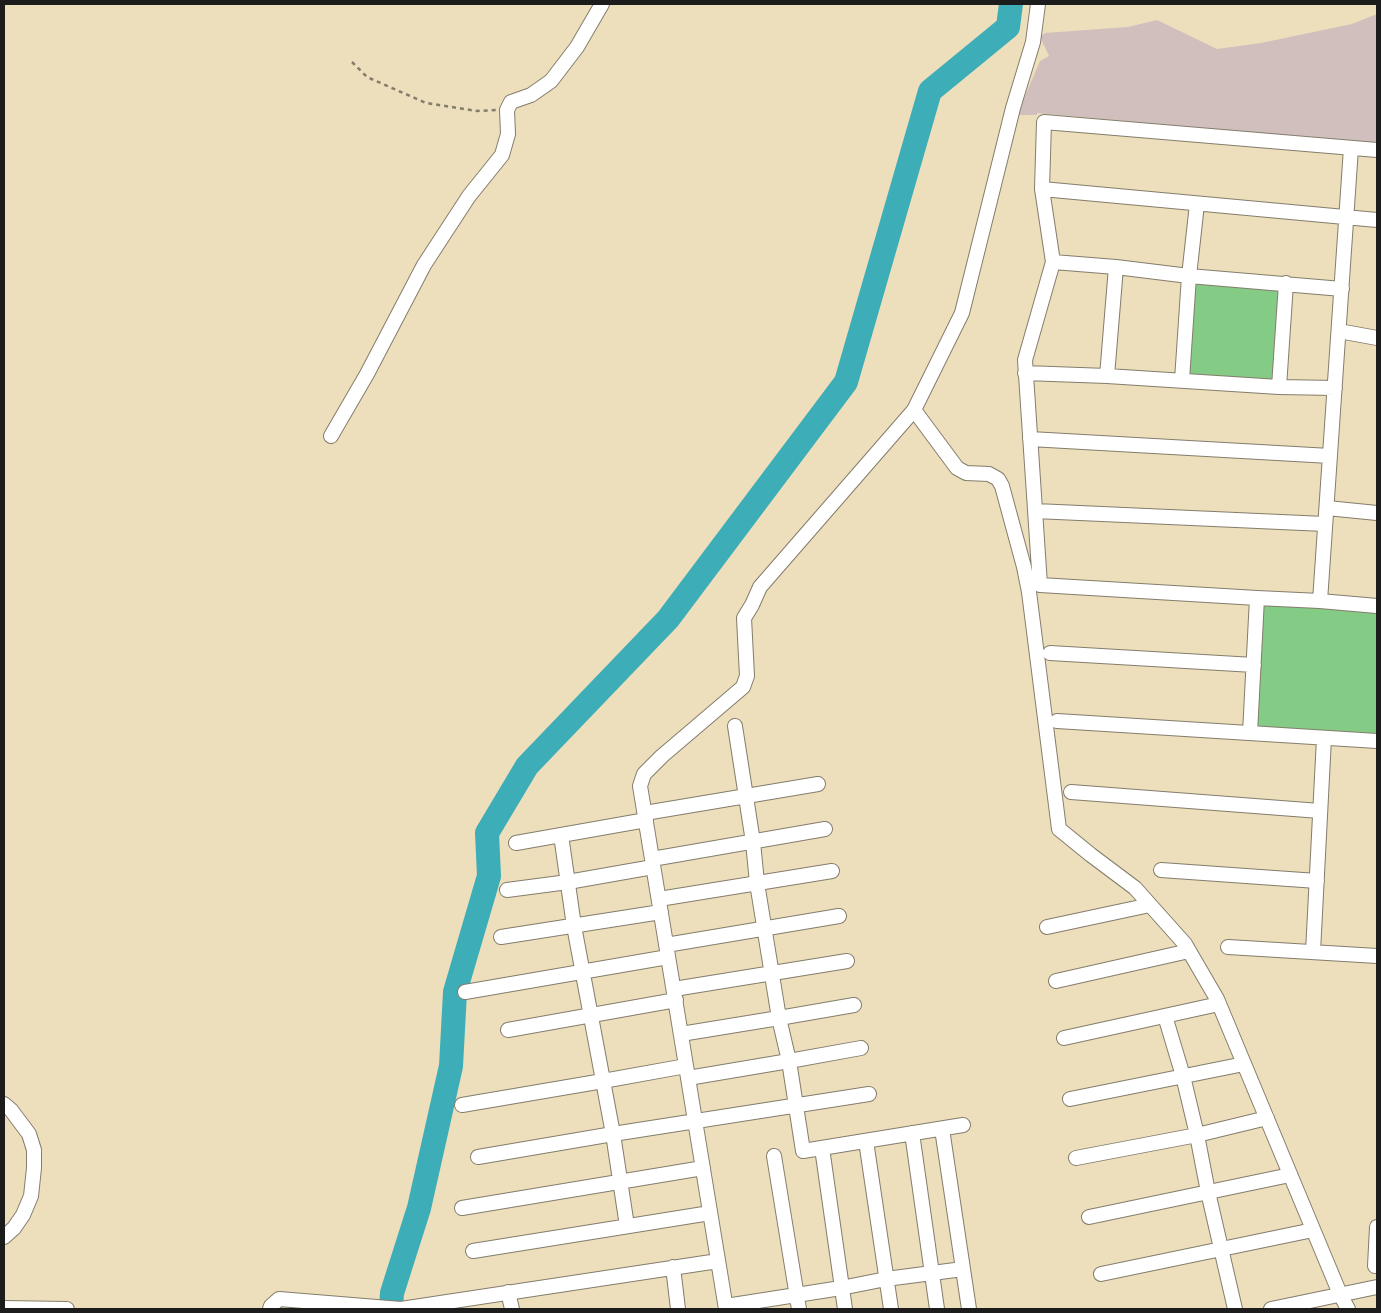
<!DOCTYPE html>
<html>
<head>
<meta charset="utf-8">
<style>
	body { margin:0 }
	#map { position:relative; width:1381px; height:1313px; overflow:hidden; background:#eddebc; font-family:Kalam,sans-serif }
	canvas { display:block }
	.frame { position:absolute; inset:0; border:5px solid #1c1c1c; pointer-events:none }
</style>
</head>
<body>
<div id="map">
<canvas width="1381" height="1313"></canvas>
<div class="frame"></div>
</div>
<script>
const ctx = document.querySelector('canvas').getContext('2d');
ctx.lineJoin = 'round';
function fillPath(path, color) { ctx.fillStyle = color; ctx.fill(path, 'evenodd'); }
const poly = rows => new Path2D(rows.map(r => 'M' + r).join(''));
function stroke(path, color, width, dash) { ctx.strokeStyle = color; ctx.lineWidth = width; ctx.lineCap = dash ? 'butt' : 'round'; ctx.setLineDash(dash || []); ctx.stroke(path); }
const industrial = poly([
	[1377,14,1377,144,1037,113,1037,115,1017,115,1040,61,1049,56,1040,37,1045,33,1128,27,1157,20,1217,49,1261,43,1352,24]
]);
const green = poly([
	[1189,276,1286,283,1279,387,1182,380],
	[1257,598,1377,606,1377,741,1250,733]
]);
const river = poly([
	[391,1309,392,1293,419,1208,451,1066,455,992,489,876,487,833,527,766,668,619,846,382,930,91,1008,27,1011,4]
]);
const path = poly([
	[352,62,367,77,426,103,477,111,496,110]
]);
const minor = poly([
	[1377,150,1044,122,1042,189,1053,262,1025,360,1040,585,1257,598,1320,601,1377,606],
	[1042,189,1377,220],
	[1053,262,1116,267,1189,276,1342,289],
	[1339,331,1377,338],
	[1025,373,1107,376,1279,387,1335,388],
	[1107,376,1116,267],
	[1182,380,1189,276,1197,204],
	[1279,387,1286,283],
	[914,410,957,468,966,473,989,474,998,479,1002,486,1024,567,1029,592,1059,829,1091,855,1135,888,1185,944,1217,999,1340,1294,1348,1309],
	[331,436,367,374,424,265,469,196,502,155,508,134,507,110,511,102,531,95,551,81,577,47,602,4],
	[1030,439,1330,456],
	[1327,508,1377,513],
	[1035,511,1325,524],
	[1320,601,1351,148],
	[1050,653,1254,665],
	[1057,721,1377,741],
	[735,726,753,842,757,883,779,1018,789,1061,803,1151,963,1125],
	[1250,733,1257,598],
	[1071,792,1320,811],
	[645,813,818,784],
	[561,835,574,926,613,1134,627,1226],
	[516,843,646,820],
	[652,859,825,829],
	[1161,870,1317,881],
	[507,890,568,882,653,867],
	[659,899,832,871],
	[1047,927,1150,905],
	[501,937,661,912],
	[666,945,839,916],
	[1228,947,1377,956],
	[1313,952,1324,738],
	[1056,981,1189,951],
	[674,989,847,961],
	[465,992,668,957],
	[1165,1016,1183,1076,1197,1135,1208,1192,1235,1309],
	[508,1030,676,1000],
	[681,1034,779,1018,854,1005],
	[1064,1038,1219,1004],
	[688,1078,789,1061,861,1048],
	[1070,1099,1244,1064],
	[4,1104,11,1110,29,1134,34,1150,34,1168,31,1196,23,1215,14,1228,4,1237],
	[462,1105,603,1081,686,1066],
	[942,1129,969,1309],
	[912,1133,937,1309],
	[866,1141,891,1309],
	[822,1148,845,1309],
	[774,1156,799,1309],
	[478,1157,613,1134,869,1094],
	[1076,1158,1197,1135,1267,1118],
	[462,1208,703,1168],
	[1089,1217,1290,1175],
	[473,1251,710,1213],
	[1375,1266,1377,1227],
	[673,1267,678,1309],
	[1101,1274,1313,1230],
	[508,1292,512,1309],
	[726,1306,841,1288,886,1279,963,1269],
	[4,1308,67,1309],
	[270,1309,271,1306,279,1299,401,1309,718,1261],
	[726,1309,640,786,644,774,662,756,743,687,747,676,744,618,752,605,760,587,914,410,962,313,1013,108,1033,42,1038,4],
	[1271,1309,1377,1287]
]);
fillPath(industrial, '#d1bfbd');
fillPath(green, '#84cb86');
stroke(river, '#3daeb7', 24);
stroke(minor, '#847d6c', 16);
stroke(path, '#847d6c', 2.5, [4, 4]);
stroke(minor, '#fff', 14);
</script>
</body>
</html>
